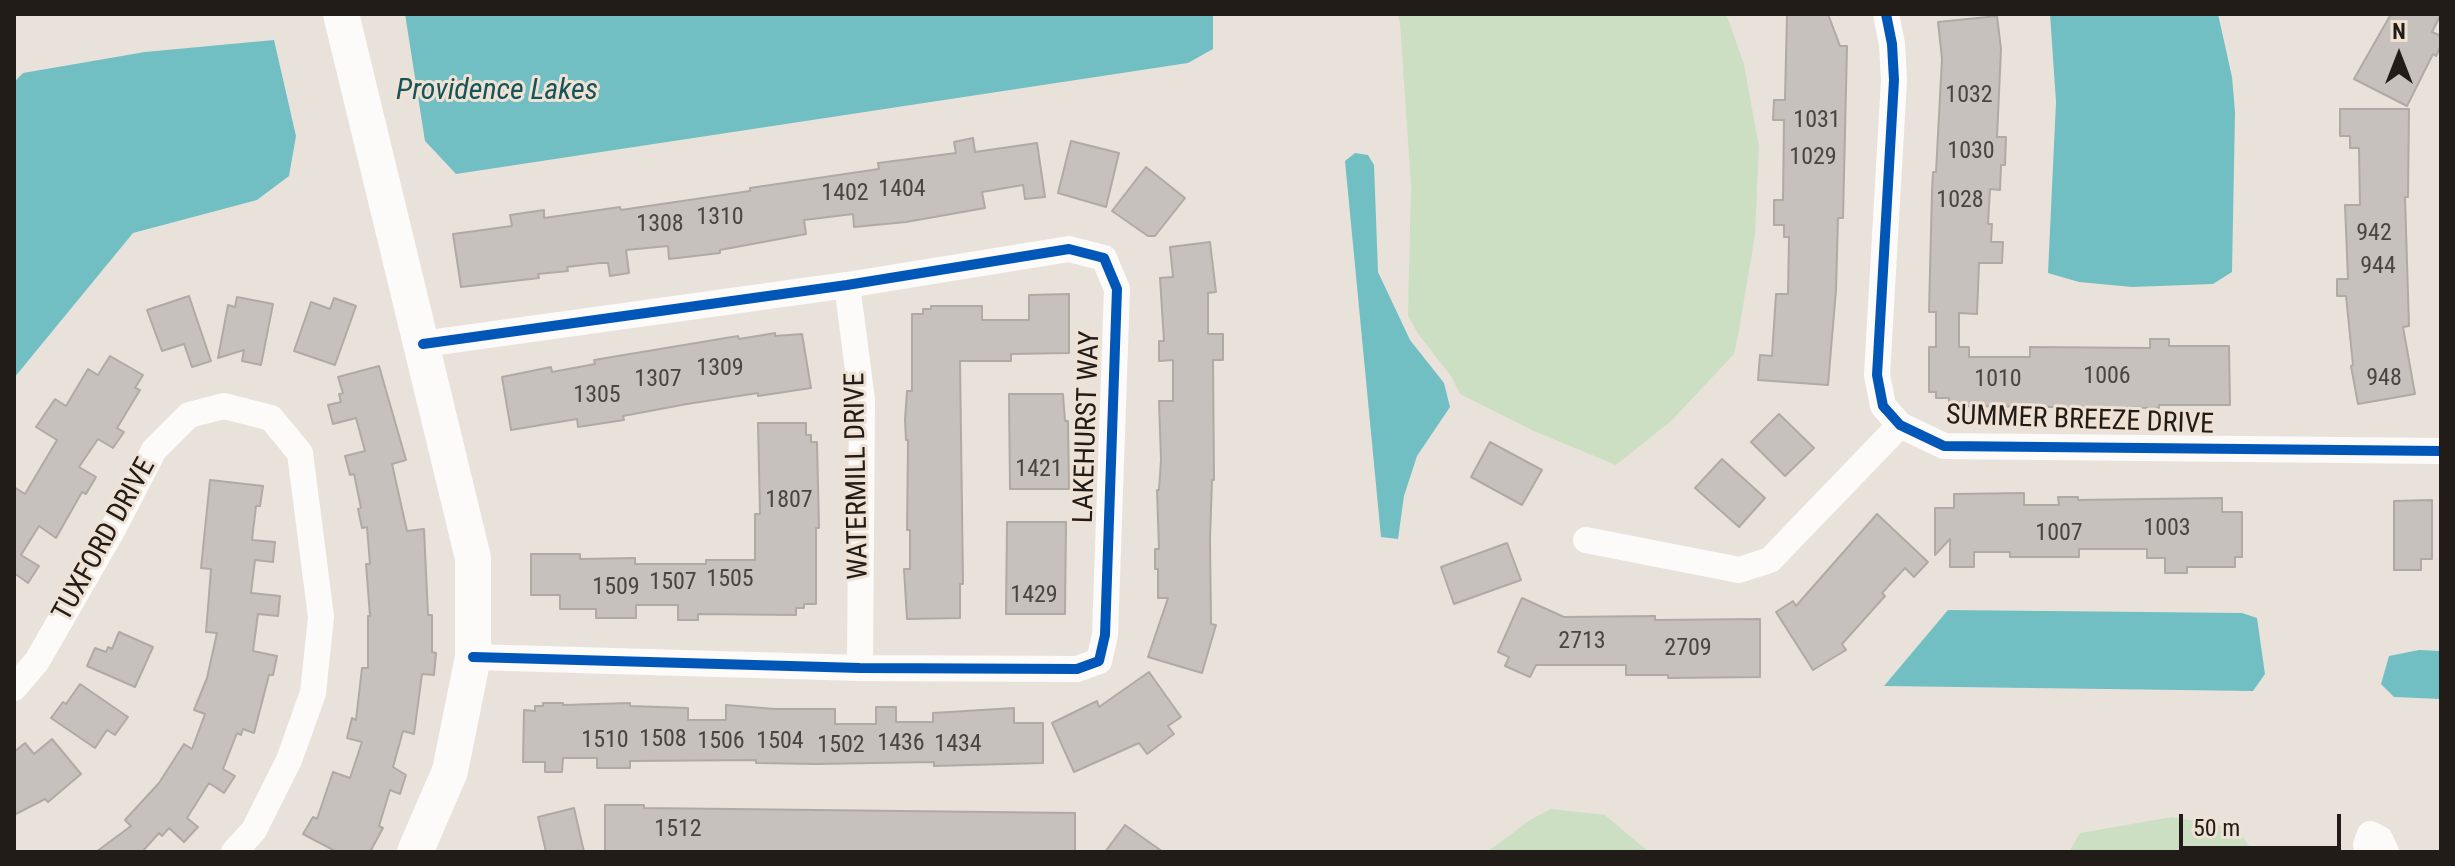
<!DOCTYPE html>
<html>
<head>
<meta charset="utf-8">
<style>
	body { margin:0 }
	#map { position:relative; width:2455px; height:866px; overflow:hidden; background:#e9e2db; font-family:"Roboto Condensed",sans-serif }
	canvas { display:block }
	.frame { position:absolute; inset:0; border:16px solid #211c18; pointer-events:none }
	.north { position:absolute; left:2359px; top:16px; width:80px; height:80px; -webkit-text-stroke:6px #efe2d5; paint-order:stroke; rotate:0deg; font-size:22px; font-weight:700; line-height:32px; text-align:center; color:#211c18 }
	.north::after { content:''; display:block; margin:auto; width:28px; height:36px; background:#211c18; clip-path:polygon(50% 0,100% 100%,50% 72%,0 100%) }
	.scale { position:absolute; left:2179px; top:814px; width:162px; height:36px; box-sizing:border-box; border:4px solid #211c18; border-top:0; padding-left:10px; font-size:24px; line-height:28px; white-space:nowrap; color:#211c18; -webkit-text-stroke:6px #efe2d5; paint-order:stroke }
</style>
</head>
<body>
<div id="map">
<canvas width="2455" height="866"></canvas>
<div class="frame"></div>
<div class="north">N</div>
<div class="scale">50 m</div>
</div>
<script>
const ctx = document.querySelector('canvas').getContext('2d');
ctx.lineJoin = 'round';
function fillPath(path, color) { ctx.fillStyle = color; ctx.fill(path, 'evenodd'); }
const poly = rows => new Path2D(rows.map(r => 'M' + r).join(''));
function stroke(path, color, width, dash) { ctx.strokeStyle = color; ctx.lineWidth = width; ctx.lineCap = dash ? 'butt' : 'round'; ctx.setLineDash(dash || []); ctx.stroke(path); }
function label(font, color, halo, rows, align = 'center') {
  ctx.font = font + ' "Roboto Condensed",sans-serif'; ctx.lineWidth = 6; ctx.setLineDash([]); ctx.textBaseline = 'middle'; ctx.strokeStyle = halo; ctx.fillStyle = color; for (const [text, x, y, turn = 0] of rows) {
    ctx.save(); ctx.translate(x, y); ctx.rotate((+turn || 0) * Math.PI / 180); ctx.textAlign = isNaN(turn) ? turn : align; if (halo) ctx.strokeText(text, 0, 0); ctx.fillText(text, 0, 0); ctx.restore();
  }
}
const green = poly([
	[1397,14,1726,14,1744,64,1759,147,1755,235,1738,336,1734,354,1671,421,1616,465,1534,431,1460,394,1451,376,1418,334,1408,315,1411,186,1400,23],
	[1551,809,1605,815,1649,852,1487,852,1530,820],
	[2172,817,2236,828,2254,852,2069,852,2080,833]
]);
const water = poly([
	[405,14,1213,14,1213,49,1188,63,456,174,425,141],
	[2050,14,2218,14,2232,77,2235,112,2232,272,2213,284,2132,287,2079,282,2048,273,2056,102],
	[274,40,296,136,289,176,257,200,133,233,14,378,14,82,23,73,145,52],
	[1355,153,1368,155,1374,165,1378,272,1410,340,1444,383,1450,407,1417,456,1404,496,1398,539,1381,537,1345,161],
	[1948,610,2242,613,2257,618,2265,674,2253,691,1884,686],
	[2419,650,2441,651,2441,699,2394,697,2381,684,2389,656]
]);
const building = poly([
	[1787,14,1828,14,1840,46,1847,46,1843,218,1838,218,1836,290,1828,385,1758,380,1760,355,1772,356,1776,294,1788,294,1789,237,1784,237,1784,225,1774,225,1774,200,1783,200,1784,120,1773,120,1774,100,1785,100,1787,14],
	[2391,14,2441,14,2432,32,2441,36,2441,45,2436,56,2433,54,2407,106,2354,79,2391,14],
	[1997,16,2001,49,1997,137,2006,137,2005,165,2001,165,2000,190,1990,189,1988,224,1992,224,1991,242,2003,242,2002,263,1979,263,1977,314,1959,313,1959,347,1969,347,1969,357,2030,357,2030,347,2150,348,2150,339,2169,339,2169,346,2229,346,2230,405,2159,405,2159,408,1949,406,1949,398,1936,398,1936,392,1929,392,1929,347,1936,347,1936,312,1929,312,1932,191,1933,172,1936,172,1942,59,1938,22,1997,16],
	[2340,109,2409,109,2408,197,2405,197,2409,326,2403,327,2415,394,2358,404,2351,366,2353,365,2346,296,2337,296,2337,279,2348,279,2345,205,2360,205,2359,148,2350,148,2350,136,2340,136,2340,109],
	[973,138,975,152,1037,143,1045,197,1025,199,1023,185,982,192,985,208,906,222,854,227,853,214,804,220,806,234,720,250,720,253,669,259,668,246,626,250,629,273,610,276,608,263,600,263,567,267,568,271,538,274,539,278,461,287,453,234,512,226,510,215,544,210,544,218,620,207,621,210,750,191,750,188,879,169,878,163,956,153,954,142,973,138],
	[1071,141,1119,153,1106,207,1058,193,1071,141],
	[1146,167,1185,198,1155,236,1148,236,1112,211,1146,167],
	[1210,242,1216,292,1208,293,1208,334,1223,334,1223,360,1213,360,1214,480,1212,480,1210,539,1211,624,1216,625,1202,673,1148,657,1168,598,1158,598,1158,569,1155,569,1155,549,1159,549,1157,490,1159,490,1161,460,1159,401,1173,401,1173,360,1159,361,1159,341,1164,341,1160,278,1173,277,1170,247,1210,242],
	[1069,294,1069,353,1011,354,1011,361,960,361,963,584,960,584,960,618,907,619,904,569,910,569,910,530,907,530,908,440,906,440,905,420,907,391,912,391,912,314,923,314,923,309,931,309,931,306,982,306,982,320,1029,320,1029,295,1069,294],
	[189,296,211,361,192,367,184,344,162,351,147,310,189,296],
	[237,297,273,304,261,365,242,361,244,350,218,358,228,305,235,307,237,297],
	[334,298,356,306,335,365,294,351,311,302,330,309,334,298],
	[775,333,775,336,802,334,811,388,758,396,758,393,687,404,623,416,624,420,578,427,577,419,511,430,502,377,551,367,552,372,595,364,594,360,738,336,739,339,775,333],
	[110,356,143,375,135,388,140,390,117,428,124,432,113,448,98,439,79,467,96,477,86,494,82,492,56,538,39,526,21,555,39,566,28,583,14,573,14,487,25,494,57,440,36,427,55,399,66,406,88,369,98,375,110,356],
	[379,366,406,460,392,464,407,531,424,529,428,615,432,615,432,652,436,653,434,675,422,674,414,734,403,731,393,767,406,775,400,794,390,790,379,826,383,828,370,852,337,852,303,834,313,817,317,819,333,772,350,778,362,742,347,738,352,718,356,720,362,668,368,668,368,616,370,616,366,564,370,564,367,527,362,528,358,509,361,508,354,474,350,475,345,456,365,451,356,418,333,424,328,405,341,402,339,394,343,393,338,377,379,366],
	[1009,394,1063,394,1065,421,1068,421,1069,489,1010,489,1009,394],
	[1779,414,1814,448,1785,476,1751,442,1779,414],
	[758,423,806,423,806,435,811,435,811,442,817,442,819,528,816,528,816,604,804,604,804,608,796,608,796,615,698,614,698,620,678,620,678,605,636,605,636,618,596,618,596,609,560,609,560,595,531,595,531,554,580,554,580,559,635,558,635,564,706,564,706,560,755,560,755,514,760,514,758,423],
	[1490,442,1542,470,1522,505,1471,477,1490,442],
	[1722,459,1765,498,1739,527,1695,488,1722,459],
	[210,480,263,486,260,506,256,506,252,540,275,542,273,562,255,560,251,593,280,596,278,616,258,614,253,651,277,656,273,675,269,675,254,733,243,729,241,735,237,733,223,769,235,776,224,793,209,783,187,818,198,827,184,842,169,828,162,836,159,833,142,852,96,852,131,826,125,820,159,783,184,744,192,749,205,714,194,710,207,678,217,633,206,632,211,569,201,568,210,480],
	[2024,493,2024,505,2059,505,2058,497,2078,497,2078,500,2222,498,2222,512,2242,512,2242,557,2235,557,2235,567,2187,567,2187,573,2165,573,2165,558,2147,558,2147,549,2079,549,2079,557,2010,557,2010,552,1974,552,1974,567,1950,567,1950,539,1935,555,1935,508,1954,508,1954,494,2024,493],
	[2432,500,2432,559,2421,559,2421,570,2394,570,2394,501,2432,500],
	[1877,514,1928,562,1914,577,1905,568,1882,593,1885,596,1842,644,1846,650,1813,670,1776,612,1793,601,1796,606,1877,514],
	[1007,522,1066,522,1065,614,1006,614,1007,522],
	[1507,543,1521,580,1454,604,1441,567,1507,543],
	[1522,598,1564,617,1655,616,1655,620,1760,619,1760,677,1668,678,1668,675,1626,675,1626,665,1536,665,1530,677,1505,666,1509,657,1498,652,1522,598],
	[119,632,153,647,135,687,87,666,95,648,106,652,108,647,112,649,119,632],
	[1149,672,1181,717,1168,726,1174,734,1147,754,1139,743,1074,772,1052,723,1097,701,1099,707,1149,672],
	[80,684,128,717,115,735,107,730,95,748,51,718,63,702,66,704,80,684],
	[543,703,563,703,563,705,630,703,630,706,688,708,688,720,726,720,726,705,775,709,835,709,835,724,876,724,876,707,896,707,896,722,933,722,933,713,1014,708,1014,723,1043,723,1043,763,934,766,934,762,816,764,756,763,756,760,630,761,630,768,597,768,597,758,563,758,562,772,545,772,545,762,523,762,524,710,535,711,535,706,543,706,543,703],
	[52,739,81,774,48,802,45,799,14,815,14,752,25,743,34,754,52,739],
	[605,805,644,805,644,808,1075,813,1075,852,605,852,605,805],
	[574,808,584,852,546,852,538,817,574,808],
	[1125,825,1163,852,1105,852,1125,825]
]);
const street = poly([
	[1886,14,1892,44,1894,80,1877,375,1883,406,1900,425,1944,446,2441,451],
	[847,285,862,400,860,668],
	[423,344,847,285,1069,249,1104,258,1117,289,1105,635,1099,661,1077,669,860,668,473,657],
	[1586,540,1739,570,1770,560,1900,425],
	[14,688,37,661,113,529,154,450,189,415,224,406,271,418,300,453,321,617,313,693,289,760,254,830,234,852],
	[2370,852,2366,845,2370,834,2380,839,2386,852]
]);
const secondary = poly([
	[341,14,473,558,473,657,450,771,415,852]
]);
const cycleway = poly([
	[1886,14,1892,44,1894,80,1877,375,1883,406,1900,425,1944,446,2441,451],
	[423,344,847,285,1069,249,1104,258,1117,289,1105,635,1099,661,1077,669,860,668,473,657]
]);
const numberNames = [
	["1032",1969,96],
	["1031",1817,121],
	["1030",1971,152],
	["1029",1813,158],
	["1404",902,190],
	["1402",845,194],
	["1028",1960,201],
	["1310",720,218],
	["1308",660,225],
	["942",2374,234],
	["944",2378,267],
	["1309",720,369],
	["1006",2107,377],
	["948",2384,379],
	["1307",658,380],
	["1010",1998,380],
	["1305",597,396],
	["1421",1039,470],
	["1807",789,501],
	["1003",2167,529],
	["1007",2059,534],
	["1505",730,580],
	["1507",673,583],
	["1509",616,588],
	["1429",1034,596],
	["2713",1582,642],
	["2709",1688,649],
	["1508",663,740],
	["1510",605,741],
	["1506",721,742],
	["1504",780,742],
	["1436",901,744],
	["1434",958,745],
	["1502",841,746],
	["1512",678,830]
];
const streetNames = [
	["SUMMER BREEZE DRIVE",2080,421,2],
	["LAKEHURST WAY",1088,427,-88],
	["WATERMILL DRIVE",858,476,-91],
	["TUXFORD DRIVE",105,540,-61]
];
const waterNames = [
	["Providence Lakes",497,91]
];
fillPath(green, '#ccdfc2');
fillPath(water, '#71bfc3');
fillPath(building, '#c6c1bc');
stroke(building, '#afaaa4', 2);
stroke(street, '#fcfbfa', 26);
stroke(secondary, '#fcfbfa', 36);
stroke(cycleway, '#0057b8', 10);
label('24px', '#4a4541', null, numberNames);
label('28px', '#211c18', '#efe2d5', streetNames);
label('italic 30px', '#15555a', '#efe2d5', waterNames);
</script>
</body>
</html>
